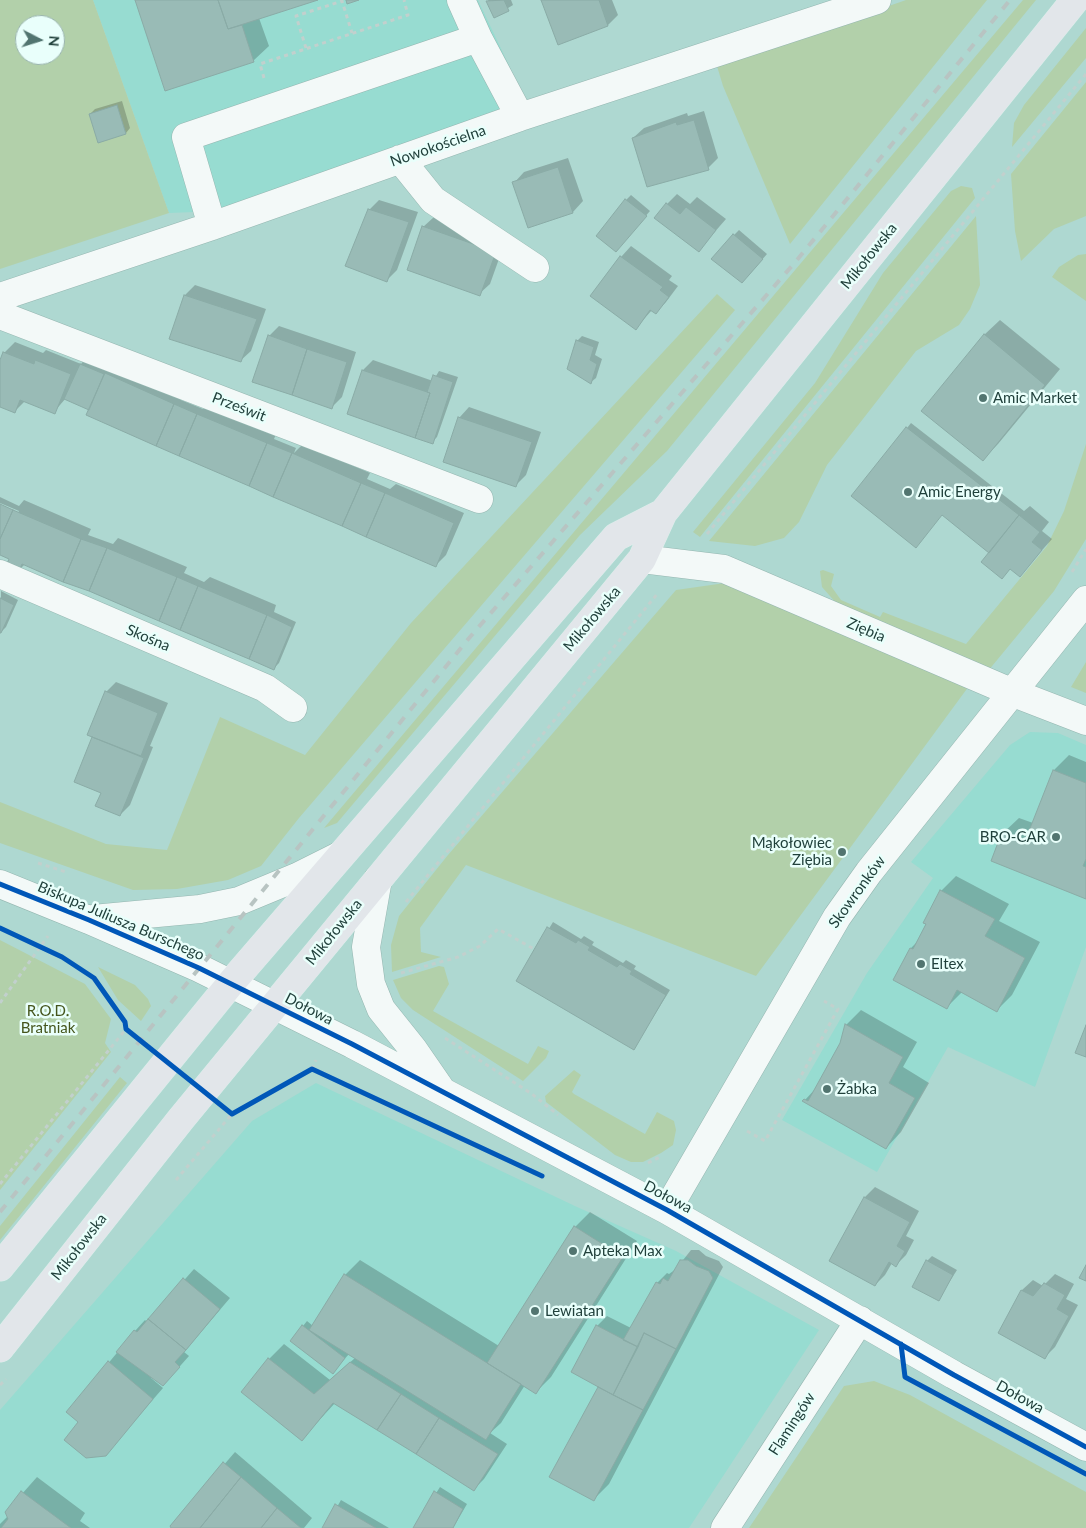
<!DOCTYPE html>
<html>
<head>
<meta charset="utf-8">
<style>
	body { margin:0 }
	#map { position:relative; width:1086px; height:1528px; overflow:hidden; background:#aed8d1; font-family:Lato,sans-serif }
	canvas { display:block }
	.north { position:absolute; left:15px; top:15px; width:50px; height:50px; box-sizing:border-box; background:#e9fffb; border:1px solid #99b3ae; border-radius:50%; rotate:95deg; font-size:14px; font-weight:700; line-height:20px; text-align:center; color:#20403b }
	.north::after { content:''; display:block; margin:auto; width:18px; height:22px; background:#527570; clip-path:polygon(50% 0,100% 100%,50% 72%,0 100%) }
</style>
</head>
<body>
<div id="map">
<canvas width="1086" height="1528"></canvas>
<div class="north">N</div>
</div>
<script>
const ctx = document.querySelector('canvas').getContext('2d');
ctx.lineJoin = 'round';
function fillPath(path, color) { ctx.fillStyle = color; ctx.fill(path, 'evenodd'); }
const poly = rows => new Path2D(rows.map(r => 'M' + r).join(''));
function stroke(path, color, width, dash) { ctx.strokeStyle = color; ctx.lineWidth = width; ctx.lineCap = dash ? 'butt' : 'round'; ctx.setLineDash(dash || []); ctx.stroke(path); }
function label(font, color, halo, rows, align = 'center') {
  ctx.font = font + ' Lato,sans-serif'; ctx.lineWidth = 5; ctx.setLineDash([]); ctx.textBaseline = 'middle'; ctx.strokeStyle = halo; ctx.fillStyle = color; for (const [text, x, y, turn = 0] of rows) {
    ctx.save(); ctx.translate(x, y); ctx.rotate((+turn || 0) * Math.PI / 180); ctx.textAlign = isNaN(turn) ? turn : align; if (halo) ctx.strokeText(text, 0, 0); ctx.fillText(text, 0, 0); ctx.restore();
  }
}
const built = poly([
	[93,0,478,0,523,95,500,109,221,211,169,213],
	[1030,732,1058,733,1086,745,1086,947,1035,1087,948,1047,877,1172,782,1120,867,973,933,878,911,862,1010,745],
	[316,1083,577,1207,676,1251,819,1330,689,1528,0,1528,0,1410,252,1121]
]);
const green = poly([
	[0,0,93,0,169,213,0,269],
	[25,25,55,25,55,55,25,55],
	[906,0,987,0,790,244,723,86,717,66],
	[1023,0,1036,0,667,451,580,535,337,823,324,828],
	[1086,28,1086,58,1012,147,1014,123,1024,105],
	[1086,82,1086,216,1054,229,1021,261,1015,231,1011,174],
	[961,186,972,188,975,198,700,537,693,532,815,383,883,273,951,191],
	[976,216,980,285,970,309,959,325,916,351,827,465,799,522,784,538,755,546,709,541],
	[1086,254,1086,301,1052,277,1059,267,1078,255],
	[717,294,735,310,299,818,261,866,228,880,177,889,133,890,0,843,0,802,106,844,167,850,220,717,305,755,411,623],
	[1086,444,1086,539,1054,591,988,671,845,613,822,587,820,571,823,570,834,574,831,586,841,600,880,617,883,612,966,644,1047,546,1064,511],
	[725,583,969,686,756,976,466,865,420,928,421,952,441,957,392,972,391,945,399,916,448,855,676,590],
	[1086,662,1086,693,1071,687],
	[0,940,85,984,111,1019,105,1043,111,1052,0,1190],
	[439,966,444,967,449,984,433,1011,528,1064,538,1046,549,1051,546,1058,523,1081,413,1010,401,998,393,980],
	[98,967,135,985,148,999,151,1006,141,1021,118,1000],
	[574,1070,581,1075,572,1092,574,1094,645,1134,657,1112,674,1121,676,1130,673,1145,661,1153,643,1162,631,1162,615,1155,546,1102,545,1096],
	[120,1077,127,1083,0,1240,0,1226],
	[874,1381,910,1395,1086,1492,1086,1528,749,1528,844,1386]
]);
const shadow = poly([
	[136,0,314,0,259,18,269,46,253,61],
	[488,0,511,0,513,5,495,16],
	[543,0,612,0,618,15,608,25],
	[122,101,130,128,126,133,90,114,95,109],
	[704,111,718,158,708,168,633,138,644,128,687,113,688,116],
	[568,158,583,201,573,212,528,226,514,183,524,172],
	[677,194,690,204,697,197,726,219,699,250,667,204],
	[631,195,650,211,620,245,626,200],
	[379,200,418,212,397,270,387,280,369,210],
	[434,217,505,242,490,284,479,294,423,227],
	[739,230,767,254,747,277,734,235],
	[631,246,672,276,669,280,678,286,666,302,656,312,652,310,636,328,621,257],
	[195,285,266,309,251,351,240,361,185,295],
	[1000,320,1060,369,998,444,983,459,984,335],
	[279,326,356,352,342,397,332,407,269,336],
	[582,336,599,342,595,355,602,359,596,378,591,382,577,341],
	[15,342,43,353,46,350,81,364,85,359,184,393,181,400,203,409,208,404,277,432,274,439,296,448,294,453,303,444,370,473,367,479,390,489,396,484,464,513,446,555,435,566,93,404,66,398,54,412,25,401,15,411,0,405,0,364,5,352],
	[373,360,433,381,439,371,458,377,437,437,432,442,363,370],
	[469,407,541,432,526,475,516,485,459,418],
	[911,423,1024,511,1030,506,1049,522,1042,531,1052,539,1020,575,1011,568,1002,577,991,553,907,428],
	[0,497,19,506,24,500,91,529,88,535,113,544,118,538,187,567,184,573,204,582,210,577,276,605,274,612,296,622,279,663,274,668,25,564,19,570,11,558,0,554,0,505,18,513,19,511,0,503],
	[1,591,18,600,6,627,1,632],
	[116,682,168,703,150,746,153,747,130,805,120,815,103,792,76,781,94,736,106,692],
	[1069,755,1086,762,1086,898,1003,833,1019,818,1033,823,1054,770],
	[956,876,1009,904,999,921,1040,942,1012,995,997,1010,962,992,947,1007,911,948,918,941,941,891],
	[553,922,581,939,584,936,594,942,592,945,623,963,626,960,636,966,634,969,670,990,634,1048,517,981],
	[861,1010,917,1042,903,1067,929,1083,901,1132,886,1148,805,1100,817,1087,842,1043,846,1025],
	[875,1187,919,1211,906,1236,914,1240,906,1255,896,1265,892,1263,885,1275,875,1285,830,1260,865,1197],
	[590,1212,637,1241,551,1377,536,1392,525,1385,501,1423,490,1433,507,1444,484,1479,474,1489,335,1403,302,1439,269,1359,284,1344,330,1380,355,1358,349,1354,333,1372,303,1326,307,1321,313,1326,345,1275,360,1260,499,1346,575,1227],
	[691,1250,699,1250,706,1256,719,1261,723,1267,609,1484,594,1499,601,1386,597,1326,607,1316,631,1328,657,1283,667,1273,669,1274,676,1269],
	[932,1256,957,1270,938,1300,927,1261],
	[194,1269,230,1298,184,1352,189,1356,173,1374,152,1376,151,1378,163,1388,105,1455,80,1422,68,1412,135,1331,145,1320,147,1322],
	[1055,1274,1074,1284,1066,1299,1078,1305,1055,1347,1045,1357,1000,1332,1022,1290,1033,1280,1043,1286],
	[235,1452,312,1518,304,1528,171,1526],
	[37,1477,85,1513,80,1521,90,1528,0,1528,0,1524,8,1516,6,1512],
	[440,1487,467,1504,453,1528,414,1528],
	[341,1500,389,1528,325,1528]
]);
const building = poly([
	[135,0,218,0,228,29,242,25,254,62,165,91,135,0],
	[218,0,318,0,228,29,218,0],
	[346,0,359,0,347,4,346,0],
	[504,0,509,11,494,18,486,1,504,0],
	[541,0,599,0,608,26,558,45,541,0],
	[117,105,126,134,98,143,89,114,117,105],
	[694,120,709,170,647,187,632,138,676,122,677,125,694,120],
	[558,167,573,213,528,228,512,182,558,167],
	[625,199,647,216,616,252,596,236,625,199],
	[666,203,680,214,686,207,716,230,699,252,654,218,666,203],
	[368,209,409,222,387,282,345,266,368,209],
	[422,226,496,252,480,296,407,270,422,226],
	[733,234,763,259,742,283,711,259,733,234],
	[620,256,663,287,660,290,669,297,656,314,650,310,636,330,590,296,620,256],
	[184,295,257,319,241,362,169,339,184,295],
	[984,334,1045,385,983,461,921,411,984,334],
	[268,335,307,349,292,395,252,382,268,335],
	[576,340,594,347,590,360,597,364,591,384,567,369,576,340],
	[307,349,347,362,332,409,292,395,307,349],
	[3,352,34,364,35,360,71,374,55,414,20,400,15,413,0,407,0,360,3,352],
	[80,364,104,374,89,410,64,399,80,364],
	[362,370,430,393,415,438,347,414,362,370],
	[105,373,174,404,156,446,86,415,105,373],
	[433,375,453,382,433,444,415,438,430,393,427,392,433,375],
	[174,404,197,414,179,456,156,446,174,404],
	[197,414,267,443,249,486,179,456,197,414],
	[458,417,532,442,516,487,443,462,458,417],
	[906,427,1019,515,989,553,942,515,916,548,851,496,906,427],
	[267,443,292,453,273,497,249,486,267,443],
	[292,453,361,483,342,526,273,497,292,453],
	[361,483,385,493,366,537,342,526,361,483],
	[385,493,454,523,436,567,366,537,385,493],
	[0,504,13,510,0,539,0,504],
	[13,510,81,539,63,582,22,564,19,571,6,566,9,559,0,555,0,539,13,510],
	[1019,515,1040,532,1032,542,1042,550,1020,577,1010,569,1002,579,981,562,1019,515],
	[81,539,107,548,89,591,63,582,81,539],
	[107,548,177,577,159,621,89,591,107,548],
	[177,577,198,586,180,630,159,621,177,577],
	[198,586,267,615,249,659,180,630,198,586],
	[0,598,14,605,1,633,0,633,0,598],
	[267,615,292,627,274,670,249,659,267,615],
	[105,691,158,713,141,756,87,735,105,691],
	[92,737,144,758,120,816,95,806,101,793,74,782,92,737],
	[1053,770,1086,783,1086,859,1083,866,1086,867,1086,899,991,861,1002,832,1025,841,1053,770],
	[940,890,995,919,985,936,1025,958,997,1012,957,990,947,1009,893,980,910,948,913,949,926,924,923,923,940,890],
	[547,927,576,943,578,940,590,947,588,950,617,967,620,964,632,971,630,974,666,995,634,1050,516,981,547,927],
	[845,1024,903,1057,889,1083,915,1098,886,1149,802,1101,804,1099,808,1101,840,1043,845,1024],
	[1086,1025,1086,1057,1075,1053,1086,1025],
	[864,1197,910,1222,897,1246,905,1251,896,1267,889,1262,875,1286,829,1261,864,1197],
	[574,1226,623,1257,536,1394,487,1363,574,1226],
	[680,1260,688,1260,696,1266,709,1271,713,1278,676,1349,644,1333,638,1347,623,1340,656,1282,660,1284,663,1278,668,1281,680,1260],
	[926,1260,953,1275,939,1301,912,1287,926,1260],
	[1086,1265,1086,1281,1079,1278,1086,1265],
	[344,1274,521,1384,486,1440,309,1330,344,1274],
	[183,1278,220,1309,186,1350,148,1319,183,1278],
	[1044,1283,1065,1295,1057,1309,1069,1316,1045,1359,998,1333,1021,1290,1033,1296,1044,1283],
	[148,1319,186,1350,175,1362,180,1367,163,1386,116,1352,134,1330,137,1332,148,1319],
	[302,1325,345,1358,333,1374,290,1341,302,1325],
	[596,1325,638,1347,613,1395,571,1372,596,1325],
	[644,1333,676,1349,643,1410,613,1395,644,1333],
	[268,1358,314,1394,350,1362,401,1394,377,1430,333,1403,302,1441,241,1392,268,1358],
	[108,1361,153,1399,106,1456,86,1458,64,1440,78,1422,66,1412,108,1361],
	[598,1387,643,1410,594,1501,549,1477,598,1387],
	[401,1394,439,1418,416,1454,377,1430,401,1394],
	[439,1418,498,1454,474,1491,416,1454,439,1418],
	[223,1462,241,1477,200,1528,171,1528,170,1526,223,1462],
	[241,1477,277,1508,261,1528,200,1528,241,1477],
	[21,1491,71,1528,1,1528,8,1519,5,1512,21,1491],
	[434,1491,463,1509,453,1528,413,1528,434,1491],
	[335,1504,376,1528,322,1528,335,1504],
	[277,1508,301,1528,261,1528,277,1508]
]);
const path = poly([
	[306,48,296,16,342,1,352,33],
	[264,78,260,64,408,15,404,0],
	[707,534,1086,74],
	[1072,572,1086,549],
	[38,863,66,872],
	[406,902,658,593],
	[401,973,458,957,480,946,498,929,534,949],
	[0,1003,48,936],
	[445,1038,532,1094,558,1115],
	[312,1069,316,1060],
	[747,1131,765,1141,838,1009,824,1001],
	[648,1163,660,1157],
	[176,1180,232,1114],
	[0,1184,126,1029],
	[0,1385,6,1379]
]);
const minor = poly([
	[461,0,478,38],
	[400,159,433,200,535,268],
	[212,226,186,137,478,38,520,117],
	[0,297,212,226,520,117,877,0],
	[0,315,479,499],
	[642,559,724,569,1011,692,1086,721],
	[0,574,265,688,293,708],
	[378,879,366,947,371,984,381,1009,413,1049,442,1091],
	[0,884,89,920,199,968,352,1044,667,1210,954,1375,1086,1447],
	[93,919,200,909,239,901,297,877,341,855],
	[667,1210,837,917,869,872,1086,600],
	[725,1528,860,1320]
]);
const major = poly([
	[0,1267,231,983,616,537,663,513],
	[0,1348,181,1119,642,559,663,513,1075,0]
]);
const rail = poly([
	[0,1212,470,637,797,260,1010,0]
]);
const cycleway = poly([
	[0,884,89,920,199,968,352,1044,667,1210,954,1375,1086,1447],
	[0,928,62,957,94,978,125,1022,126,1029,232,1114,312,1069,542,1176],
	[901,1344,905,1377,1086,1474]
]);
const markers = [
	[983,398,5,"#527570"],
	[908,492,5,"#527570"],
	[1056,837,5,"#527570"],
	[842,852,5,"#527570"],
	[921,964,5,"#527570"],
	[827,1089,5,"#527570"],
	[573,1251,5,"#527570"],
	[535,1311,5,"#527570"]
];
const streetNames = [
	["Nowokościelna",438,146,-19],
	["Mikołowska",869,256,-51],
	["Prześwit",239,407,21],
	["Mikołowska",592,619,-50],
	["Ziębia",866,630,23],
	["Skośna",148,638,23],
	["Skowronków",857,892,-54],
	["Biskupa Juliusza Burschego",121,921,23],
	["Mikołowska",334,932,-51],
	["Dołowa",309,1009,27],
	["Dołowa",668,1197,28],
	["Mikołowska",79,1247,-52],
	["Dołowa",1020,1397,29],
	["Flamingów",792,1424,-57]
];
const poiNames = [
	["Amic Market",993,398],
	["Amic Energy",918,492],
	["BRO-CAR",1046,837,"right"],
	["Mąkołowiec",832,843,"right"],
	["Ziębia",832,860,"right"],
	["Eltex",931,964],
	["Żabka",837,1089],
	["Apteka Max",583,1251],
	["Lewiatan",545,1311]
];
const parkNames = [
	["R.O.D.",48,1011],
	["Bratniak",48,1028]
];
fillPath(built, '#97dcd1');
fillPath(green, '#b2d0aa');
fillPath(shadow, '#0003');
fillPath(building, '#99bbb6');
stroke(building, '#8aaba6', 1);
stroke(minor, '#94b6b0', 29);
stroke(major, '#dbedea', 29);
stroke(path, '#c2d0cd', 3, [4, 4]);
stroke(minor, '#f3f9f8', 28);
stroke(major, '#e2e6ea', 28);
stroke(rail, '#b8c4c2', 4, [9, 9]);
stroke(cycleway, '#0057b8', 5);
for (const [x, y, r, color] of markers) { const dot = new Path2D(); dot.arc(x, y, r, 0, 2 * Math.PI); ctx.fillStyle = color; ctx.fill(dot); stroke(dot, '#e9fffb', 2); }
label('15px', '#20403b', '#e9fffb', streetNames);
label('15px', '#20403b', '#e9fffb', poiNames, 'left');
label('15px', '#45551c', '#e9fffb', parkNames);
</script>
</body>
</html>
